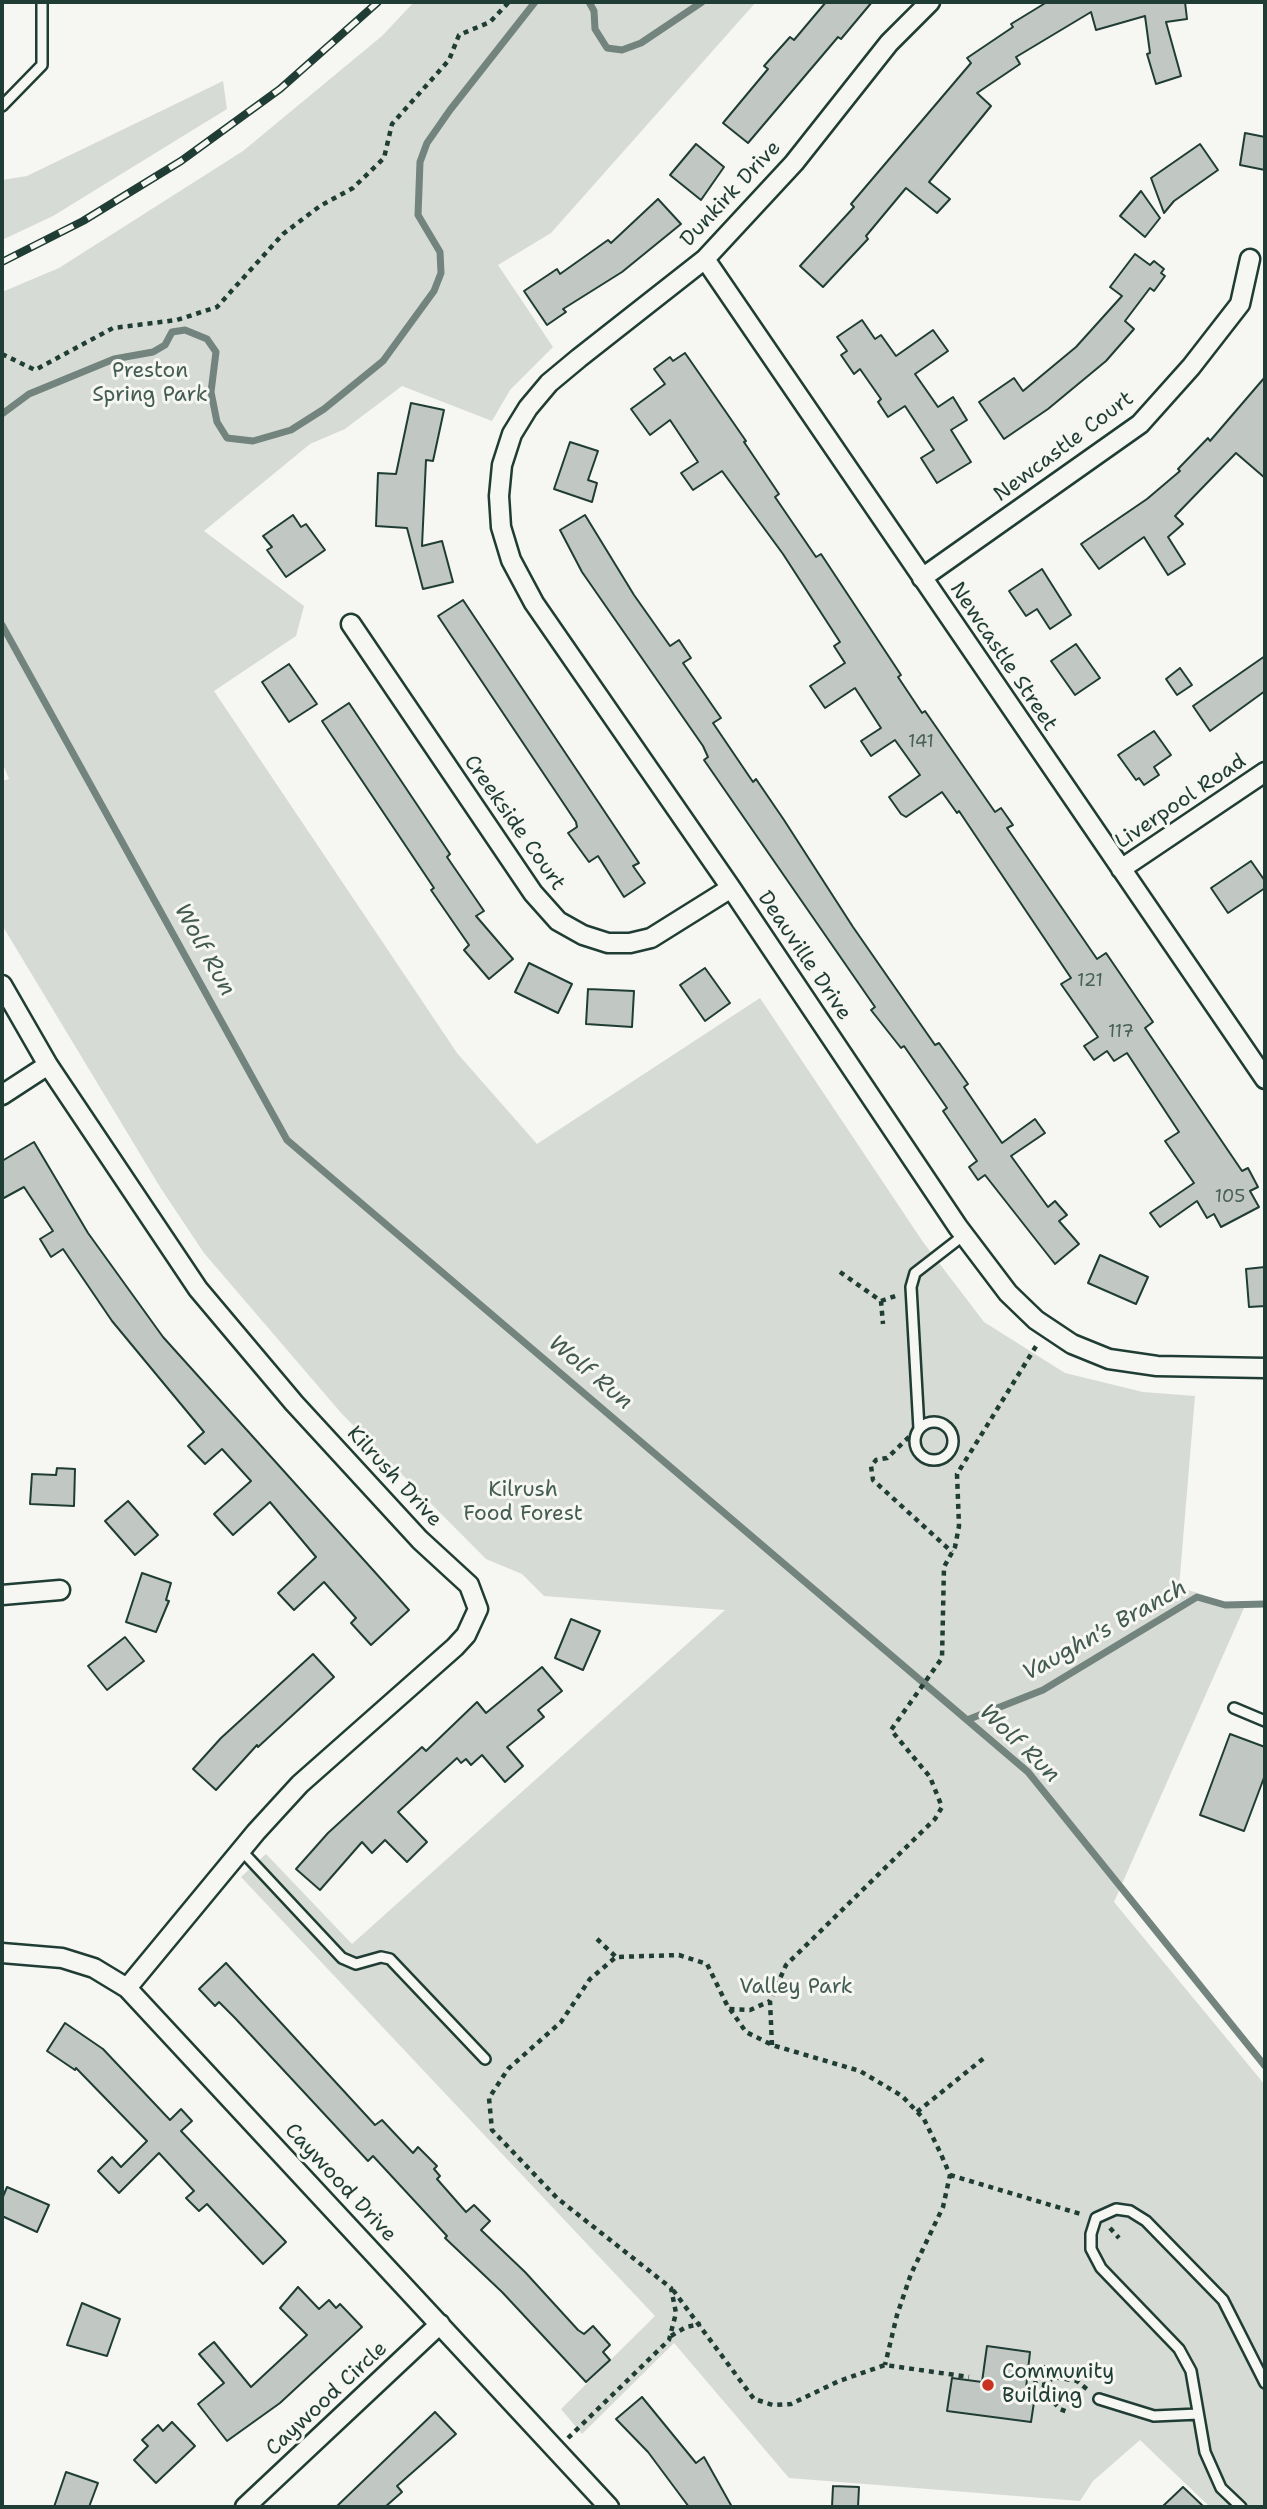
<!DOCTYPE html>
<html>
<head>
<meta charset="utf-8">
<style>
	body { margin:0 }
	#map { position:relative; width:1267px; height:2509px; overflow:hidden; background:#f6f6f2; font-family:"Shantell Sans",sans-serif }
	canvas { display:block }
	.frame { position:absolute; inset:0; border:4px solid #1f3d34; pointer-events:none }
</style>
</head>
<body>
<div id="map">
<canvas width="1267" height="2509"></canvas>
<div class="frame"></div>
</div>
<script>
const ctx = document.querySelector('canvas').getContext('2d');
ctx.lineJoin = 'round';
function fillPath(path, color) { ctx.fillStyle = color; ctx.fill(path, 'evenodd'); }
const poly = rows => new Path2D(rows.map(r => 'M' + r).join(''));
function stroke(path, color, width, dash) { ctx.strokeStyle = color; ctx.lineWidth = width; ctx.lineCap = dash ? 'butt' : 'round'; ctx.setLineDash(dash || []); ctx.stroke(path); }
function label(font, color, halo, rows, align = 'center') {
  ctx.font = font + ' "Shantell Sans",sans-serif'; ctx.lineWidth = 6; ctx.setLineDash([]); ctx.textBaseline = 'middle'; ctx.strokeStyle = halo; ctx.fillStyle = color; for (const [text, x, y, turn = 0] of rows) {
    ctx.save(); ctx.translate(x, y); ctx.rotate((+turn || 0) * Math.PI / 180); ctx.textAlign = isNaN(turn) ? turn : align; if (halo) ctx.strokeText(text, 0, 0); ctx.fillText(text, 0, 0); ctx.restore();
  }
}
const green = poly([
	[414,2,756,2,551,233,498,265,553,347,510,390,492,421,402,386,345,429,310,444,204,531,304,606,296,636,214,691,457,1053,537,1144,760,998,923,1242,984,1322,1065,1373,1143,1392,1195,1396,1179,1587,1244,1608,1114,1902,1265,2085,1265,2503,1261,2507,1210,2507,1140,2440,1093,2481,1080,2501,789,2478,674,2343,582,2434,561,2409,655,2316,241,1877,266,1854,352,1944,725,1610,544,1596,522,1574,486,1559,342,1414,204,1253,160,1187,2,925,2,781,9,779,2,762,2,292,59,268,243,151,382,36],
	[223,81,227,109,53,216,2,240,2,180,27,176]
]);
const stream = poly([
	[589,2,594,11,595,29,607,48,622,50,641,43,702,2],
	[2,414,29,394,114,359,153,352,165,345,172,332,185,330,207,339,216,352,211,392,217,422,227,438,253,441,291,430,324,409,383,361,434,291,441,273,440,252,418,215,420,162,427,143,450,110,535,2],
	[2,625,287,1140,1028,1772,1265,2066],
	[967,1720,1043,1690,1197,1597,1225,1605,1265,1604]
]);
const building = poly([
	[826,2,872,2,841,39,838,37,748,143,723,123,768,69,764,66,790,37,794,40,826,2],
	[1047,2,1185,2,1187,19,1166,22,1181,76,1156,84,1147,54,1150,53,1145,16,1096,30,1091,12,1016,57,1020,64,977,93,991,106,929,182,950,199,937,213,906,188,866,236,868,239,823,287,800,266,854,207,851,204,971,63,967,58,1013,27,1011,24,1047,2],
	[1245,133,1265,137,1265,170,1240,165,1245,133],
	[696,144,724,167,701,200,670,175,696,144],
	[1200,144,1218,170,1174,201,1164,213,1151,178,1200,144],
	[1141,191,1160,218,1145,237,1120,216,1141,191],
	[658,199,681,224,622,272,563,309,566,312,547,325,524,291,557,269,560,274,608,240,611,243,658,199],
	[1135,254,1150,265,1154,261,1164,269,1161,273,1165,276,1154,291,1150,288,1125,321,1134,329,1106,361,1048,409,1004,439,979,402,1014,378,1023,391,1076,347,1122,296,1110,287,1135,254],
	[862,320,875,339,881,335,896,356,933,330,948,351,915,374,938,407,953,397,967,420,951,430,971,462,937,483,921,458,934,450,905,406,888,417,878,402,881,399,860,369,854,374,841,355,847,351,837,337,862,320],
	[685,353,746,441,744,442,779,494,775,497,816,557,821,554,901,675,898,677,922,713,925,711,995,812,1001,808,1013,825,1007,828,1097,959,1106,953,1153,1022,1145,1028,1242,1171,1248,1168,1258,1187,1250,1191,1259,1207,1221,1227,1214,1214,1207,1218,1197,1201,1160,1227,1150,1213,1194,1183,1165,1141,1179,1132,1127,1053,1114,1061,1107,1051,1094,1060,1084,1046,1098,1037,1061,984,1071,978,959,811,957,813,942,792,906,817,901,814,889,797,920,775,895,740,871,756,861,741,881,728,855,688,825,708,810,686,845,663,834,646,840,642,783,554,722,471,693,490,681,473,698,462,670,420,650,435,631,409,665,384,654,369,670,357,673,361,685,353],
	[1265,377,1265,478,1236,453,1175,516,1183,524,1168,537,1185,564,1168,575,1144,537,1099,569,1081,544,1147,499,1180,471,1178,469,1208,438,1210,441,1265,377],
	[411,403,444,410,433,461,426,460,422,546,442,541,453,582,423,589,407,528,376,526,378,473,396,474,411,403],
	[570,442,598,451,588,480,597,483,592,502,554,489,570,442],
	[293,515,301,527,306,524,325,550,286,577,267,550,272,547,263,536,293,515],
	[585,515,634,595,670,646,679,640,691,658,683,663,721,718,713,723,753,782,756,779,784,820,853,927,935,1045,939,1043,968,1084,964,1087,1002,1143,1035,1119,1045,1133,1011,1156,1048,1207,1055,1201,1067,1215,1059,1221,1079,1244,1055,1264,985,1175,978,1180,969,1167,977,1161,943,1111,947,1108,904,1046,901,1048,871,1010,875,1007,704,760,708,757,703,746,582,572,560,530,585,515],
	[1042,569,1071,615,1050,629,1037,609,1026,616,1009,591,1042,569],
	[463,600,639,863,633,866,645,883,624,897,598,856,589,862,568,833,577,827,576,822,438,616,463,600],
	[1076,644,1100,678,1075,695,1051,661,1076,644],
	[1265,656,1265,691,1210,731,1193,706,1265,656],
	[289,664,317,704,289,722,262,682,289,664],
	[1180,668,1192,685,1177,695,1166,679,1180,668],
	[349,703,450,854,447,857,484,911,476,916,513,959,489,979,464,950,469,945,431,890,434,888,322,721,349,703],
	[1154,731,1171,755,1154,767,1159,775,1144,785,1139,778,1136,780,1118,755,1154,731],
	[1251,861,1265,881,1265,888,1228,913,1211,888,1251,861],
	[529,963,572,984,558,1013,515,992,529,963],
	[705,968,730,1003,705,1021,680,985,705,968],
	[588,989,634,991,632,1027,586,1024,588,989],
	[34,1142,88,1233,163,1337,409,1610,371,1645,351,1623,356,1618,324,1582,294,1610,278,1593,316,1557,270,1502,233,1535,214,1514,251,1481,222,1449,205,1464,188,1446,204,1432,112,1321,63,1249,51,1257,40,1239,53,1231,24,1187,2,1199,2,1161,34,1142],
	[1100,1255,1148,1277,1136,1304,1088,1283,1100,1255],
	[1265,1267,1265,1306,1249,1307,1246,1269,1265,1267],
	[57,1468,75,1469,74,1506,30,1504,32,1474,56,1475,57,1468],
	[128,1501,158,1535,135,1555,105,1521,128,1501],
	[142,1573,171,1583,166,1600,169,1601,156,1632,126,1622,142,1573],
	[571,1619,600,1631,583,1670,555,1658,571,1619],
	[125,1637,144,1661,107,1690,88,1666,125,1637],
	[313,1654,334,1677,258,1747,257,1745,216,1790,193,1769,221,1738,313,1654],
	[542,1667,562,1691,538,1710,544,1717,507,1747,523,1766,505,1782,482,1755,471,1765,466,1759,461,1763,457,1758,398,1812,427,1842,407,1862,385,1840,372,1853,362,1842,320,1890,296,1869,328,1833,422,1747,426,1751,477,1702,486,1713,542,1667],
	[1230,1734,1265,1747,1265,1775,1244,1831,1200,1815,1230,1734],
	[226,1963,375,2125,382,2120,413,2153,418,2147,437,2166,434,2169,440,2176,437,2179,466,2212,474,2205,490,2221,481,2230,525,2272,578,2330,584,2334,593,2326,610,2345,603,2352,610,2360,586,2382,502,2292,445,2238,447,2236,373,2156,368,2161,235,2018,219,2002,215,2006,199,1989,226,1963],
	[65,2023,103,2049,170,2120,181,2109,192,2121,181,2131,286,2242,263,2264,207,2204,199,2211,186,2198,194,2191,159,2153,119,2193,98,2171,112,2157,121,2167,147,2141,76,2068,75,2070,47,2051,65,2023],
	[7,2187,49,2205,37,2232,2,2216,2,2199,7,2187],
	[298,2287,319,2309,329,2300,336,2308,340,2304,362,2327,280,2403,227,2441,198,2404,224,2383,199,2354,214,2342,251,2387,307,2335,280,2308,298,2287],
	[82,2303,120,2319,107,2356,67,2345,82,2303],
	[987,2346,1030,2352,1026,2388,1036,2389,1031,2422,947,2411,952,2378,982,2382,987,2346],
	[642,2397,696,2463,704,2457,732,2507,689,2507,648,2452,616,2419,642,2397],
	[435,2412,456,2434,397,2486,402,2492,385,2507,336,2507,435,2412],
	[172,2422,195,2446,156,2483,134,2460,148,2446,142,2440,158,2425,163,2431,172,2422],
	[66,2472,98,2483,89,2507,54,2507,66,2472],
	[833,2486,859,2487,858,2507,832,2507,833,2486],
	[1183,2487,1204,2507,1162,2507,1183,2487]
]);
const path = poly([
	[2,354,35,370,113,328,177,320,217,307,283,234,320,206,353,188,384,158,392,124,449,60,459,35,490,22,509,2],
	[840,1272,881,1301,883,1324],
	[881,1301,898,1295],
	[909,1437,887,1458,876,1460,871,1466,873,1480,952,1552],
	[597,1939,616,1957],
	[730,2009,746,2032,772,2045,860,2071,902,2096,924,2119,940,2152,950,2175,943,2207,911,2274,897,2315,885,2365],
	[772,2045,770,2001,786,1965,935,1819,942,1807,930,1777,891,1730,942,1658,944,1567,955,1547,959,1526,957,1474,1038,1343],
	[917,2112,984,2058],
	[950,2175,1084,2215],
	[1110,2228,1119,2238],
	[673,2290,754,2399,773,2405,791,2404,839,2381,885,2365,969,2377],
	[671,2336,686,2327,701,2324],
	[1054,2377,1044,2385,1035,2384,1039,2368,1048,2367,1054,2377,1077,2381,1088,2390],
	[1044,2385,1050,2398,1060,2409,1070,2413],
	[568,2438,669,2340,676,2313,671,2288,557,2198,492,2130,489,2098,508,2069,561,2022,590,1979,616,1957,679,1955,707,1964,729,2009,750,2010,770,2001]
]);
const lane = poly([
	[2,106,42,65,42,2],
	'915 1441a19 19 0 1 1 38 0a19 19 0 1 1-38 0Z',
	[919,1429,911,1287,915,1273,964,1235],
	[1234,1708,1265,1721],
	[241,1850,342,1958,356,1964,381,1957,390,1959,485,2059],
	[1099,2399,1154,2416,1198,2414],
	[1241,2507,1221,2488,1205,2452,1191,2371,1179,2349,1101,2268,1091,2249,1091,2234,1096,2218,1116,2209,1130,2211,1146,2221,1223,2300,1265,2383]
]);
const street = poly([
	[930,2,889,43,794,163,705,259,579,358,549,383,528,408,512,434,502,465,499,496,501,527,511,560,534,603,731,888,958,1227,1008,1293,1036,1320,1072,1344,1109,1359,1157,1366,1265,1368],
	[705,259,1265,1079],
	[922,578,1140,424,1191,367,1240,304,1250,259],
	[351,624,533,893,558,921,583,935,608,943,630,943,651,938,731,888],
	[1121,869,1265,772],
	[2,985,48,1065,198,1289,294,1403,420,1540,469,1585,478,1609,466,1635,455,1647,300,1784,256,1832,127,1988],
	[2,1095,48,1065],
	[2,1595,60,1590],
	[2,1953,62,1958,94,1968,127,1988,609,2507],
	[245,2507,440,2324]
]);
const rail = poly([
	[2,262,83,221,181,161,280,89,378,2]
]);
const markers = [
	[988,2385,7,"#c8321e"]
];
const numberNames = [
	["141",921,742],
	["121",1090,981],
	["117",1121,1032],
	["105",1230,1197]
];
const streetNames = [
	["Dunkirk Drive",731,194,-47],
	["Newcastle Court",1064,447,-37],
	["Newcastle Street",1003,657,56],
	["Liverpool Road",1181,802,-34],
	["Creekside Court",514,823,55],
	["Deauville Drive",804,956,56],
	["Kilrush Drive",394,1477,47],
	["Caywood Drive",340,2183,47],
	["Caywood Circle",327,2399,-43]
];
const parkNames = [
	["Preston",150,372],
	["Spring Park",150,396],
	["Kilrush",523,1491],
	["Food Forest",523,1515],
	["Valley Park",796,1988]
];
const poiNames = [
	["Community",1002,2373],
	["Building",1002,2397]
];
const waterNames = [
	["Wolf Run",204,950,61],
	["Wolf Run",590,1373,40],
	["Vaughn's Branch",1105,1631,-29],
	["Wolf Run",1019,1744,44]
];
fillPath(green, '#d6dbd6');
stroke(stream, '#72847d', 7);
fillPath(building, '#c1c8c3');
stroke(building, '#1f3d34', 2);
stroke(lane, '#1f3d34', 14);
stroke(street, '#1f3d34', 23);
stroke(path, '#1f3d34', 4.5, [5, 5]);
stroke(lane, '#f6f6f2', 9);
stroke(street, '#f6f6f2', 18);
stroke(rail, '#1f3d34', 8);
stroke(rail, '#f6f6f2', 5, [16]);
for (const [x, y, r, color] of markers) { const dot = new Path2D(); dot.arc(x, y, r, 0, 2 * Math.PI); ctx.fillStyle = color; ctx.fill(dot); stroke(dot, '#f6f6f2', 2.5); }
label('18px', '#486058', null, numberNames);
label('21px', '#1f3d34', '#f6f6f2', streetNames);
label('21px', '#445d54', '#f6f6f2', parkNames);
label('21px', '#1f3d34', '#f6f6f2', poiNames, 'left');
label('italic 23px', '#425a52', '#f6f6f2', waterNames);
</script>
</body>
</html>
